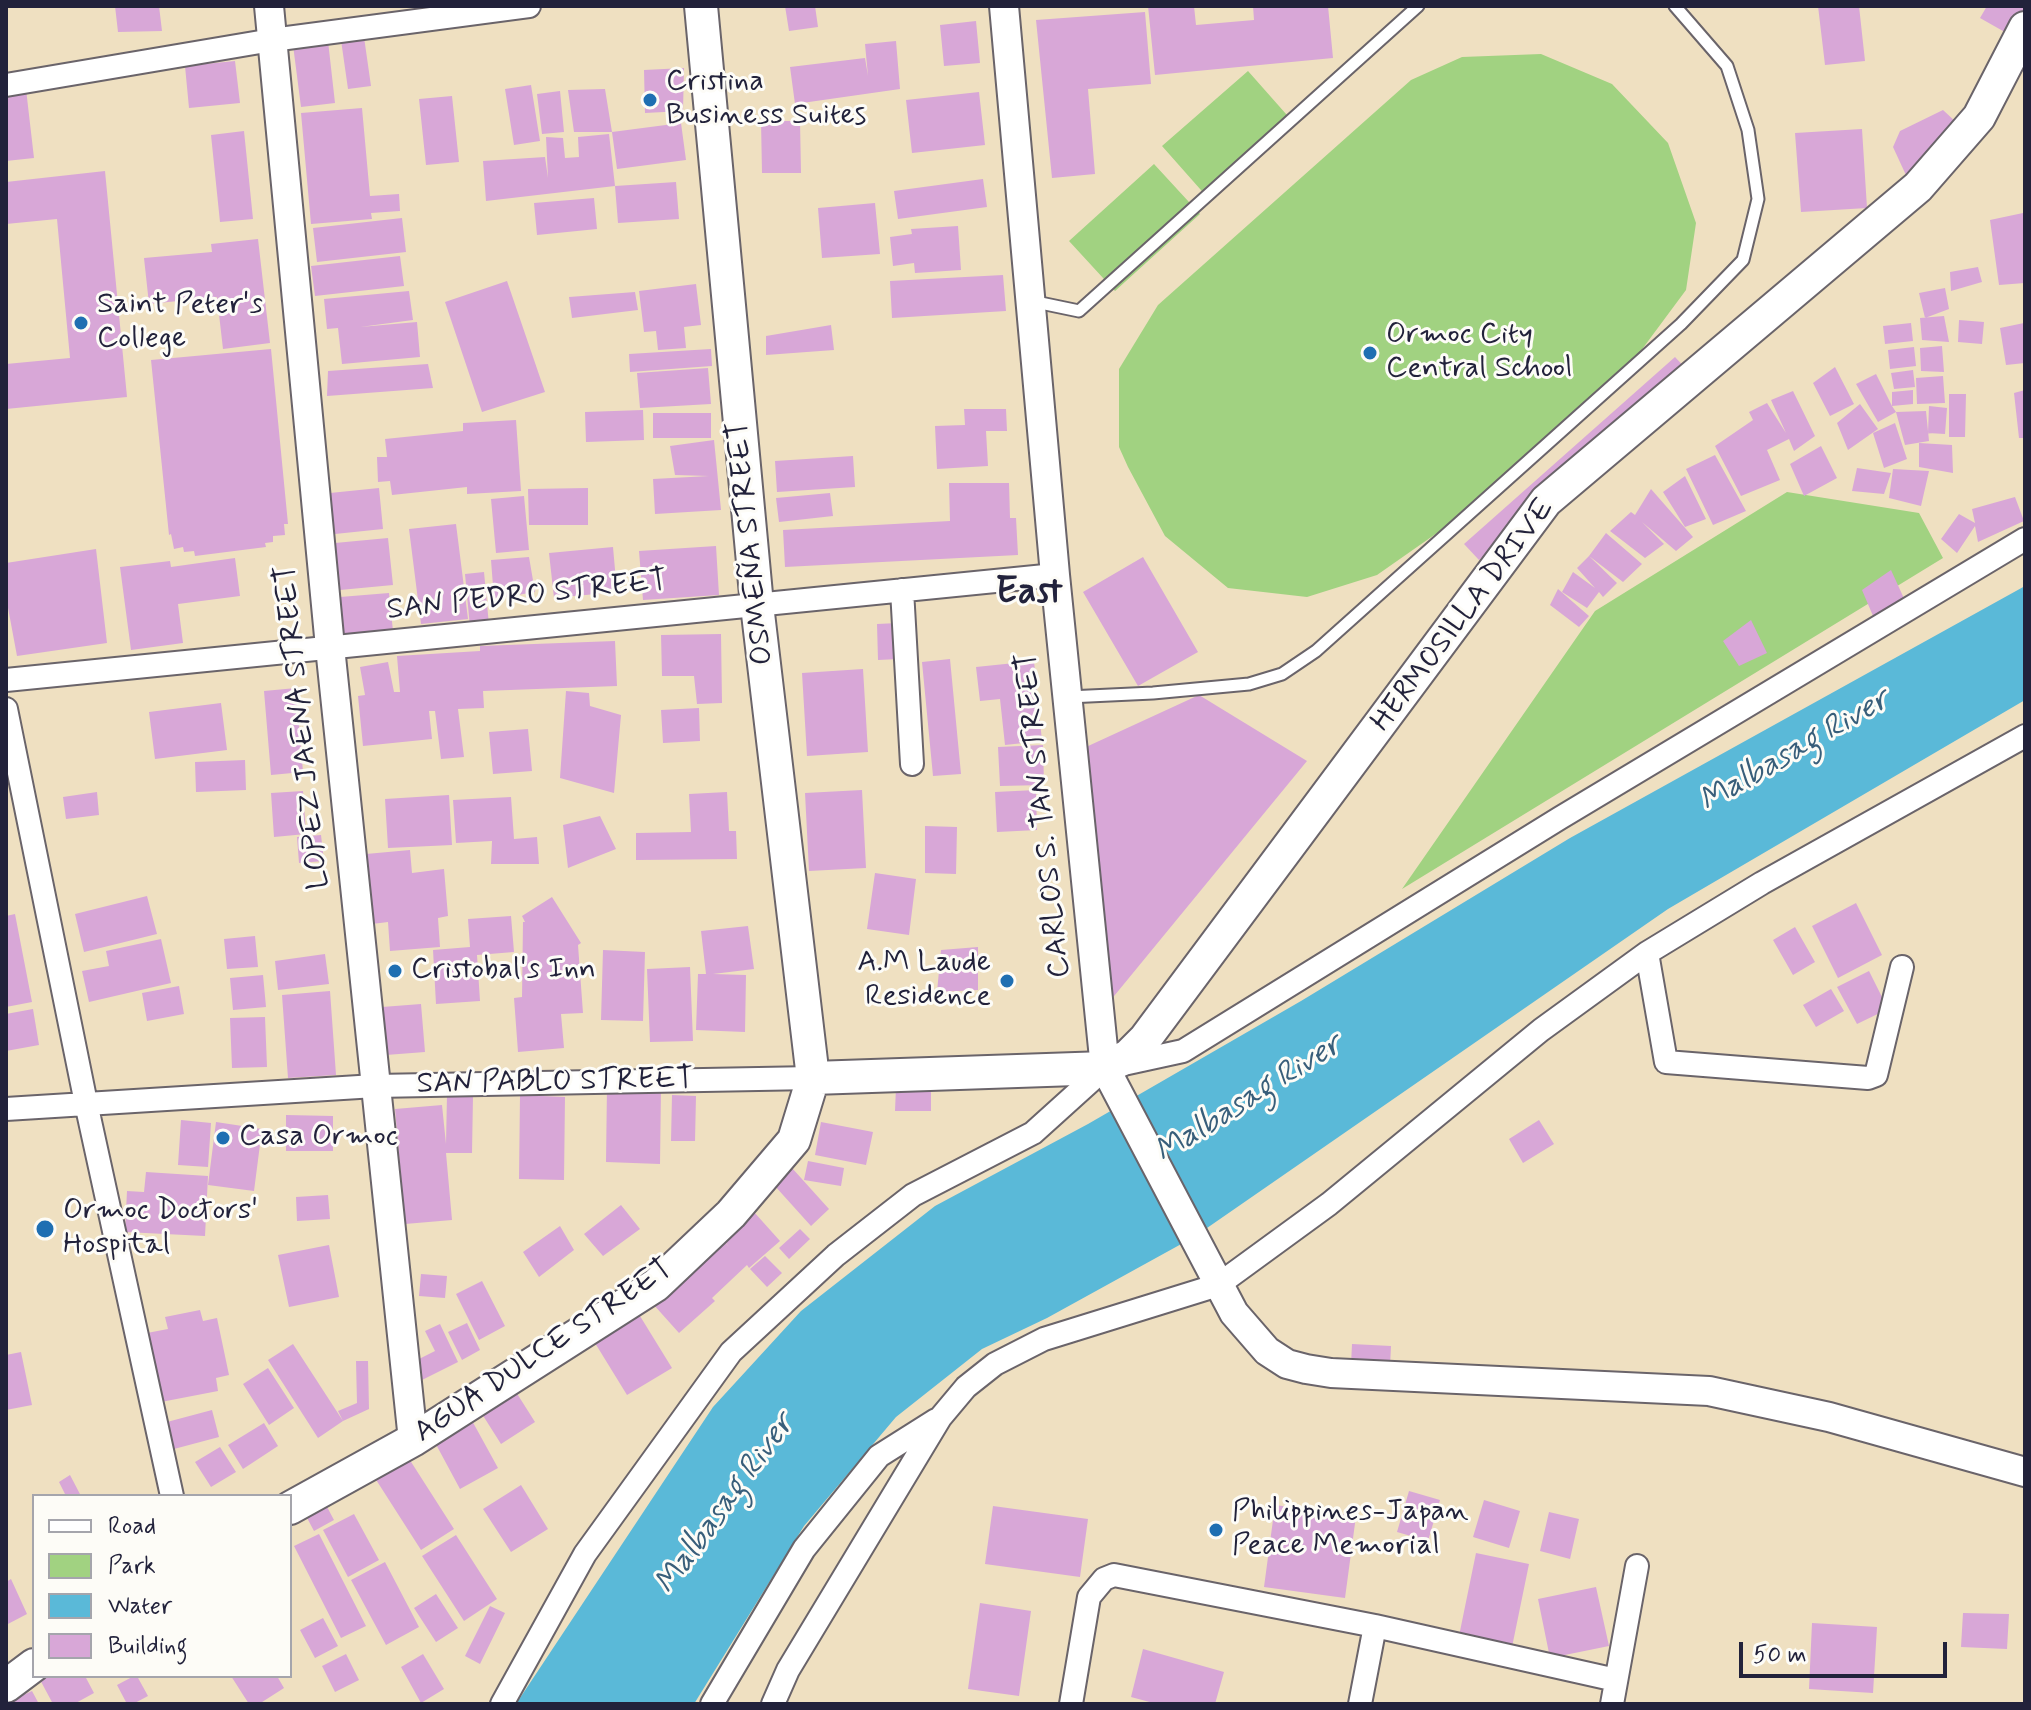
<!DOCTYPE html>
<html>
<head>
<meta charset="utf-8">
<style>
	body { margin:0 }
	#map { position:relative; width:2031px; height:1710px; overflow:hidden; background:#efe0c1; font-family:Mynerve,sans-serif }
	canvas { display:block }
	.frame { position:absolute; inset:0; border:8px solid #22223b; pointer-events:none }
	.legend { position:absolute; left:32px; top:1494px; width:260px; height:184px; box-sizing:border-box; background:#fdfcf7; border:2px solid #a5a5ac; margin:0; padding:10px 14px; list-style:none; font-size:24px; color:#22223b }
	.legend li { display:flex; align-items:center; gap:16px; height:40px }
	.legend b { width:40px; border:2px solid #a5a5ac }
	.scale { position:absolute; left:1739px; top:1642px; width:208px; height:36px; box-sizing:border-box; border:4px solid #22223b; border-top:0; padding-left:10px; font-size:24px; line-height:28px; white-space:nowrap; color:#22223b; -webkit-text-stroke:6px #fdfcf7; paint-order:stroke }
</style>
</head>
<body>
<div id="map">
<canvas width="2031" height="1710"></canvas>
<div class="frame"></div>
<ul class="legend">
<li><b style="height:10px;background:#fff"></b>Road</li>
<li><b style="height:22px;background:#a1d281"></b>Park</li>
<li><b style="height:22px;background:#5ab9d8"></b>Water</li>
<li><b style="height:22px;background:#d8a7d7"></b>Building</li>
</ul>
<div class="scale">50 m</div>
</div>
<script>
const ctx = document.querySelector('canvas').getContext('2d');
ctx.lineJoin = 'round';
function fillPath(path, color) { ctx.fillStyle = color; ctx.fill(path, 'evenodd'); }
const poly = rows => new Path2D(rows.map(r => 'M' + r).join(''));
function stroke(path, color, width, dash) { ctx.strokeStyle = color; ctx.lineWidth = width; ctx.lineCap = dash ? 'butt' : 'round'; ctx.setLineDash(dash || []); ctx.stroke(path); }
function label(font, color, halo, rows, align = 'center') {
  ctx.font = font + ' Mynerve,sans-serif'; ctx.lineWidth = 6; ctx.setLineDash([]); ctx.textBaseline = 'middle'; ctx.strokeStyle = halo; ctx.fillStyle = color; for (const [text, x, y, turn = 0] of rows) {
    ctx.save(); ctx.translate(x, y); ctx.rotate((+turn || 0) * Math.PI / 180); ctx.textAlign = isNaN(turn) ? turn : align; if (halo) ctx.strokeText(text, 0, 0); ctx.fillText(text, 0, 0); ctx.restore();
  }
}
const green = poly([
	[1541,54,1612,84,1668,143,1696,223,1686,290,1640,352,1447,526,1377,575,1307,597,1228,588,1165,536,1128,467,1119,447,1119,369,1158,305,1411,80,1462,57],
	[1248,71,1294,123,1208,198,1162,146],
	[1154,164,1200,214,1115,291,1069,241],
	[1787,492,1919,513,1943,558,1402,889,1595,611]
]);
const water = poly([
	[2025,586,2025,700,1668,909,1194,1237,1047,1318,982,1349,896,1417,804,1526,694,1704,516,1704,713,1407,801,1311,935,1206,1088,1124,1301,1001,1570,838]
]);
const building = poly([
	[115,6,159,6,162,31,118,32],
	[785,6,815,6,818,27,789,31],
	[1148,6,1194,6,1196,25,1254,20,1253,6,1328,6,1333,58,1155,75],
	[1818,6,1859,6,1865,61,1825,65],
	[1987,6,2025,6,2025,9,2010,35,1980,18],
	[1145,12,1151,84,1088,89,1095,174,1052,178,1036,20],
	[976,21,980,63,944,66,940,25],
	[364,37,371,86,348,89,341,40],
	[328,41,335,103,301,107,293,45],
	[896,41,900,89,795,104,790,67,865,58,868,76,865,44],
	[235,61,240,103,189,108,185,66],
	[684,68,683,111,645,113,644,70],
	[531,85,540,141,514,145,505,89],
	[26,89,34,158,6,161,6,91],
	[605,89,612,132,574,132,568,90],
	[560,91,564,132,542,134,537,94],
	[979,92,985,145,912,153,906,100],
	[452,96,459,162,426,165,419,99],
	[362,108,370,196,399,194,400,211,371,213,372,219,311,224,301,113],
	[1943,110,1957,123,1911,186,1893,147,1900,131],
	[761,121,800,121,801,173,762,173],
	[681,123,686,160,617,169,612,132],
	[1862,129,1867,208,1801,212,1795,133],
	[244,131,253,219,220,222,211,135],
	[609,134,615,186,486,201,483,161,545,157,548,178,546,137,563,138,565,158,579,157,578,137],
	[105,171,127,397,6,409,6,364,70,358,57,219,6,224,6,182],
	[983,179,987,207,898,219,894,191],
	[676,182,679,219,618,223,615,186],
	[594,198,597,229,537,235,534,203],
	[875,203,880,254,822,258,818,208],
	[2023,213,2025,283,1999,285,1990,220],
	[402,218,406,252,317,262,313,228],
	[958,226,961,270,915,273,914,263,893,266,890,237,912,234,911,229],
	[258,239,270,343,223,349,217,297,149,304,144,258,212,252,211,244],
	[400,256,404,286,315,296,311,266],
	[1978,267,1982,282,1951,291,1950,272],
	[1003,275,1006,311,892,318,890,281],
	[507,281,545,392,482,412,445,302],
	[696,284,701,325,684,327,686,348,658,350,656,331,644,332,639,291],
	[1945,288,1949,309,1925,318,1919,293],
	[409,291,413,320,360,327,417,322,420,357,342,364,338,328,327,329,324,299],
	[635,292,638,310,572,318,569,297],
	[1944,316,1949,342,1922,340,1920,318],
	[1959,320,1984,322,1982,344,1958,342],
	[1911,323,1913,341,1885,344,1883,326],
	[2024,323,2025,363,2006,365,2000,328],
	[831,325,834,350,766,355,766,336],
	[1942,346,1944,372,1921,371,1920,348],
	[1914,347,1916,366,1890,369,1888,350],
	[271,349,288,524,284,524,285,535,273,536,273,542,265,543,266,547,195,556,194,551,184,552,183,547,174,549,171,534,169,535,151,360],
	[711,349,712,366,630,372,629,354],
	[1675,357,1689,372,1479,560,1464,544],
	[428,364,433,388,327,396,328,371],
	[1835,367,1854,404,1830,416,1813,383],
	[708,368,711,404,640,408,637,373],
	[1913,370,1915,387,1894,389,1891,373],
	[1876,374,1892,406,1892,392,1913,390,1913,404,1892,406,1896,412,1878,422,1856,384],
	[1943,376,1945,403,1917,404,1916,378],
	[2025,390,2025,438,2019,438,2014,393],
	[1793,391,1815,436,1794,451,1789,439,1767,450,1780,480,1741,496,1715,446,1753,420,1749,412,1767,403,1786,433,1771,400],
	[1949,394,1966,394,1965,437,1949,437],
	[1860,404,1878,429,1848,450,1837,423],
	[1929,406,1947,408,1945,434,1928,433],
	[964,409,1006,409,1007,431,986,431,988,466,937,469,935,426,965,425],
	[643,410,644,440,586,442,585,412],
	[1926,411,1929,441,1905,445,1896,412],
	[653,413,711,413,711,438,653,438],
	[516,420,521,491,467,494,467,487,392,495,390,481,378,482,377,457,387,457,385,439,463,431,463,423],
	[1895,423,1907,459,1884,468,1873,433],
	[714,440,721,510,655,514,653,479,709,476,675,475,670,446],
	[1919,443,1952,445,1953,473,1919,467],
	[1821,446,1837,478,1804,496,1790,464],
	[1715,455,1746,511,1713,525,1686,469],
	[853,456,855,487,777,492,775,461],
	[1857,468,1891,473,1884,494,1852,491],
	[1893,469,1929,471,1921,506,1889,498],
	[1685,476,1706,519,1685,527,1663,492],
	[949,483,1009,483,1010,518,1016,518,1018,555,785,567,783,530,950,521],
	[379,488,383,529,335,534,330,493],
	[588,488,588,525,529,525,528,489],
	[1651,489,1693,537,1676,551,1642,522,1664,544,1645,558,1610,531,1631,512,1635,515],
	[830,493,833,516,779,522,776,498],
	[524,496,529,550,496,553,491,499],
	[2015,497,2024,521,1978,542,1975,526,1957,553,1941,539,1959,514,1975,523,1972,509],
	[456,524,468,619,421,624,409,529],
	[1606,533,1642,564,1623,582,1589,556],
	[388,538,393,585,340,590,335,543],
	[716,546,719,595,643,600,639,551],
	[613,547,617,592,554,598,549,553],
	[96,549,107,643,17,656,6,597,6,563],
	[1589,556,1617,583,1603,597,1599,592,1587,608,1562,592,1573,572,1595,588,1577,568],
	[529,557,535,592,494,599,491,560],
	[1143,557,1198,652,1138,686,1083,592],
	[235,558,240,596,178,604,183,643,131,650,120,567,170,561,171,567],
	[1891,570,1907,605,1876,623,1862,590],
	[484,572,489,625,470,627,465,574],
	[1558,589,1589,616,1579,627,1550,605],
	[389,593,393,631,344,636,340,597],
	[1751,620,1767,653,1739,666,1723,641],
	[898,623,899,659,878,660,877,624],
	[721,634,722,703,697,704,694,676,662,676,661,635],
	[615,641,617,686,483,691,484,708,458,709,464,757,441,759,435,711,429,711,432,739,363,746,358,696,365,695,360,667,388,662,394,692,400,692,397,656,480,651,480,646],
	[950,659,961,774,933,776,922,662],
	[1034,661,1042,741,1005,745,1000,699,980,701,976,667],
	[863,669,868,752,807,756,802,673],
	[296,688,303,772,271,775,264,691],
	[566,691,589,693,590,706,621,715,614,793,560,778],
	[1199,695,1307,761,1110,1001,1086,747],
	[221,703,227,750,155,759,149,712],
	[699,708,700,741,663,743,661,710],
	[528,729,532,771,493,774,489,732],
	[1043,745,1044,785,1000,786,998,747],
	[245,760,246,790,196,792,195,762],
	[862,790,866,868,809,871,805,793],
	[1036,790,1037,830,997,832,995,792],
	[303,791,306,834,274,837,271,793],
	[97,792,99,815,66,819,63,797],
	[727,792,729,831,736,831,737,859,636,860,636,833,691,832,689,794],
	[449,795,452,845,388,848,385,799],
	[511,797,514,839,537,837,539,864,491,864,492,841,456,843,453,800],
	[600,816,616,849,568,868,563,825],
	[925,826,957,827,956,874,925,873],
	[321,835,324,861,299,863,297,837],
	[410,850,412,873,444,869,448,916,438,918,440,947,390,951,388,922,372,924,366,854],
	[875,873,916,879,909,935,867,929],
	[147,896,157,934,84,952,75,914],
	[552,897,581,943,578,945,583,1013,561,1014,564,1048,518,1052,514,998,522,997,523,922,525,922,522,916],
	[1856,903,1882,955,1838,978,1812,926],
	[15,914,32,1002,6,1007,6,916],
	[511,916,514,952,477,955,480,1001,436,1004,433,950,470,947,468,919],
	[748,926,754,969,713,974,746,975,745,1032,696,1030,698,974,706,974,701,931],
	[1795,927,1815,962,1793,975,1773,940],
	[255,936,258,967,227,969,224,939],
	[161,939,171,983,89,1002,82,971,109,966,106,951],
	[978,947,978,990,937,992,941,950],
	[603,950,645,952,643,1021,601,1020],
	[325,954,329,984,278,990,275,961],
	[690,967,693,1041,650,1042,647,969],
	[1869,971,1888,1009,1857,1024,1837,987],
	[263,975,266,1007,233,1010,230,978],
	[179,986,184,1014,147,1021,142,993],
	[1831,989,1844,1011,1816,1027,1803,1005],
	[330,991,336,1075,288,1078,282,995],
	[421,1004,425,1052,386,1055,382,1007],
	[33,1009,39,1045,6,1051,6,1014],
	[265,1017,267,1067,232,1068,230,1018],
	[607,1086,661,1087,660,1164,606,1162],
	[896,1087,931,1087,931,1111,895,1111],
	[447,1095,473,1096,472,1153,446,1153,452,1220,405,1224,395,1109,442,1105,446,1144],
	[520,1095,565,1097,564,1180,519,1179],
	[672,1095,696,1096,695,1141,671,1141],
	[286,1115,333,1116,333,1151,286,1151],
	[181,1120,211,1123,208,1167,178,1165],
	[1539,1120,1554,1144,1523,1163,1509,1139],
	[216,1122,262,1129,254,1191,208,1185],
	[821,1122,873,1132,866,1165,815,1155],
	[808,1161,844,1168,841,1186,804,1180],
	[792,1168,829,1209,811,1226,774,1185],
	[146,1172,208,1176,205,1236,125,1232,127,1191,144,1192],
	[328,1195,330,1219,297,1221,296,1197],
	[621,1205,640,1229,603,1256,584,1234],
	[754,1212,780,1241,749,1268,747,1265,712,1298,715,1301,679,1333,653,1304,722,1239,729,1247,723,1239],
	[560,1226,574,1250,539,1277,523,1252],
	[800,1229,810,1239,789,1259,779,1248],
	[329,1245,339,1297,289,1307,278,1255],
	[765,1256,782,1273,767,1287,750,1269],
	[421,1274,447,1276,445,1298,419,1296],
	[482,1281,505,1326,479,1340,456,1294],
	[200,1310,203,1321,217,1318,229,1375,216,1378,218,1391,161,1402,147,1333,168,1329,165,1317],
	[640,1316,672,1368,627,1395,595,1343],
	[467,1323,480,1350,462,1360,448,1332],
	[440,1324,458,1362,416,1383,407,1365,435,1351,425,1331],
	[293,1344,343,1421,318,1438,268,1360],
	[1352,1344,1391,1346,1390,1367,1351,1365],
	[21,1352,32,1405,6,1410,6,1355],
	[356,1361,368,1361,369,1409,343,1421,338,1411,357,1403],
	[268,1368,294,1408,269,1425,243,1384],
	[516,1392,535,1422,501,1444,482,1414],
	[212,1410,219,1437,174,1449,167,1422],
	[470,1417,498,1468,460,1489,432,1437],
	[264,1423,278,1446,243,1469,228,1445],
	[220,1447,236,1472,211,1487,195,1462],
	[406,1454,454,1529,421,1550,373,1475],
	[70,1475,81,1496,66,1496,59,1482],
	[521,1485,548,1529,511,1552,483,1509],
	[1409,1491,1440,1500,1428,1541,1397,1532],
	[1484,1500,1520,1511,1509,1548,1473,1537],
	[326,1505,334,1520,314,1531,306,1516],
	[1275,1505,1356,1516,1345,1598,1264,1587],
	[993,1506,1088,1519,1080,1577,985,1564],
	[1549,1512,1579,1519,1570,1559,1540,1551],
	[354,1514,379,1560,348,1577,323,1530],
	[319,1534,366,1626,341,1638,294,1546],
	[456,1535,497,1599,464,1621,422,1556],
	[1476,1553,1529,1564,1512,1647,1459,1636],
	[385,1562,419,1627,386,1645,351,1580],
	[11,1579,27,1614,6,1625,6,1582],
	[1596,1587,1609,1646,1550,1658,1538,1599],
	[436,1594,458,1628,436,1642,414,1608],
	[980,1603,1031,1611,1019,1696,968,1689],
	[490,1606,505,1613,480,1664,465,1656],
	[1963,1613,2009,1614,2007,1649,1961,1647],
	[323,1618,338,1646,315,1658,300,1630],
	[1812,1623,1877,1627,1873,1693,1809,1689],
	[1143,1649,1224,1672,1215,1704,1157,1704,1131,1697],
	[346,1654,359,1680,335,1692,322,1666],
	[423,1654,444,1689,421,1703,401,1667],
	[38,1676,85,1676,94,1693,74,1704,53,1704],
	[134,1676,137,1676,148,1696,133,1704,127,1704,117,1685],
	[231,1676,277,1676,284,1688,259,1704,249,1704],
	[32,1691,39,1704,9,1704,8,1702]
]);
const service = poly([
	[1031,301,1079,311,1418,6],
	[1068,697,1153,693,1249,684,1282,674,1316,651,1681,324,1743,260,1758,199,1748,130,1727,66,1675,6]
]);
const minor = poly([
	[6,85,272,40,529,6],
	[902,590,912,764],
	[6,680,1055,575],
	[6,709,86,1103,172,1496],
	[1647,953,1666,1062,1868,1078,1876,1075,1902,967],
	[6,1109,375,1086,813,1078],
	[502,1704,585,1554,731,1352,836,1255,913,1195,1033,1133,1105,1068,1183,1051,1560,818,2025,539],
	[712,1704,804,1549,879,1456,936,1420],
	[773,1704,788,1670,940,1418,966,1387,995,1364,1044,1339,1218,1285,1329,1204,1541,1030,1647,953,1762,883,2025,736],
	[1071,1704,1089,1597,1104,1579,1114,1575,1375,1626,1616,1680],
	[1360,1704,1375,1626],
	[1612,1704,1637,1566]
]);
const tertiary = poly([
	[269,6,330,647,413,1440],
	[1004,6,1055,575,1105,1068,1234,1313,1267,1351,1287,1364,1306,1369,1331,1373,1709,1391,1829,1417,2025,1472]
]);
const secondary = poly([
	[813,1078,1105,1068,1128,1056,1145,1039,1546,501,1918,187,1979,117,2025,28],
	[290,1508,413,1440,656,1285,731,1214,794,1140,813,1078,757,605,701,6],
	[6,1686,34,1665]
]);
const markers = [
	[650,100,8,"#1f6fb2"],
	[81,323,8,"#1f6fb2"],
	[1370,353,8,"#1f6fb2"],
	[395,971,8,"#1f6fb2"],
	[1007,981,8,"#1f6fb2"],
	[223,1138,8,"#1f6fb2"],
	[45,1229,10,"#1f6fb2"],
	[1216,1530,8,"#1f6fb2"]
];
const poiNames = [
	["Cristina",666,83],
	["Business Suites",666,117],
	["Saint Peter's",97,306],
	["College",97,340],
	["Ormoc City",1386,336],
	["Central School",1386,370],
	["A.M Laude",991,964,"right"],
	["Residence",991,998,"right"],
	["Cristobal's Inn",411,971],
	["Casa Ormoc",239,1138],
	["Ormoc Doctors'",63,1212],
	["Hospital",63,1246],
	["Philippines-Japan",1232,1513],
	["Peace Memorial",1232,1547]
];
const streetNames = [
	["OSMEÑA STREET",752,543,-96],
	["SAN PEDRO STREET",527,597,-6],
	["HERMOSILLA DRIVE",1464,616,-53],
	["LOPEZ JAENA STREET",304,727,-96],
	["CARLOS S. TAN STREET",1045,815,-96],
	["SAN PABLO STREET",555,1083,-1],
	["AGUA DULCE STREET",544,1352,-34]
];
const waterNames = [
	["Malbasag River",1795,752,-30],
	["Malbasag River",1249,1100,-32],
	["Malbasag River",726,1505,-54]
];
const districtNames = [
	["East",1029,594]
];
fillPath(green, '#a1d281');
fillPath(water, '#5ab9d8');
fillPath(building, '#d8a7d7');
stroke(service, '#6a646a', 15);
stroke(minor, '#6a646a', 26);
stroke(tertiary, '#6a646a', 32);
stroke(secondary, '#6a646a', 36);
stroke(service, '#fff', 11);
stroke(minor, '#fff', 22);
stroke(tertiary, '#fff', 28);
stroke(secondary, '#fff', 32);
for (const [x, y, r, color] of markers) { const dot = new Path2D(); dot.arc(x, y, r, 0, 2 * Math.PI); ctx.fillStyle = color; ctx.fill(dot); stroke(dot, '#fdfcf7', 3); }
label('30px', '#22223b', '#fdfcf7', poiNames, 'left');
label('30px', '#22223b', '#fdfcf7', streetNames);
label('italic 32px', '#385e7a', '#fdfcf7', waterNames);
label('bold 38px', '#22223b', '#fdfcf7', districtNames);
</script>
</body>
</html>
